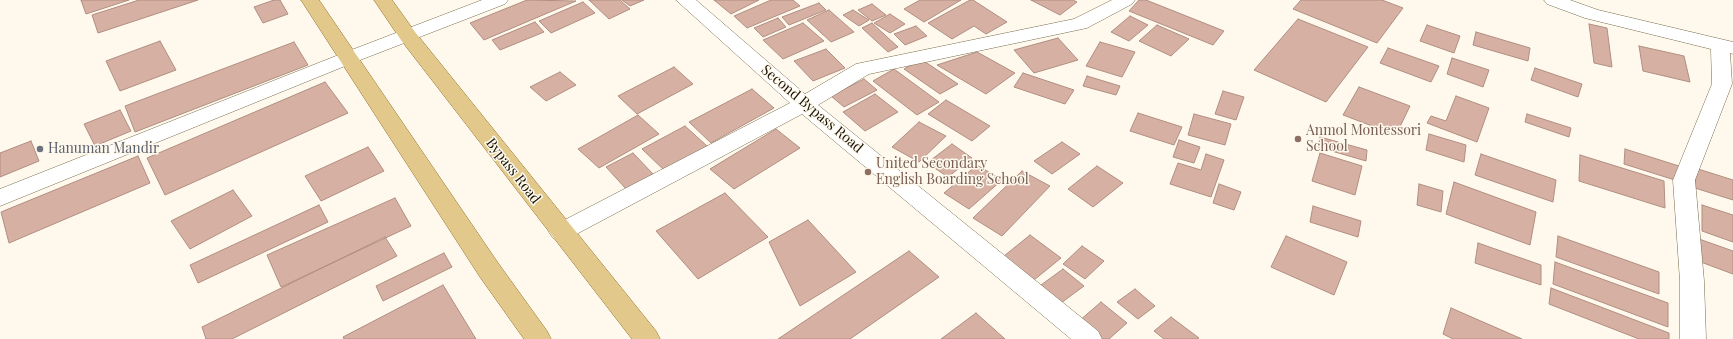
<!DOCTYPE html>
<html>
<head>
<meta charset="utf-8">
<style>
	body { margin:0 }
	canvas { display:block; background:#fef9ec }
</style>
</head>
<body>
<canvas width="1733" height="339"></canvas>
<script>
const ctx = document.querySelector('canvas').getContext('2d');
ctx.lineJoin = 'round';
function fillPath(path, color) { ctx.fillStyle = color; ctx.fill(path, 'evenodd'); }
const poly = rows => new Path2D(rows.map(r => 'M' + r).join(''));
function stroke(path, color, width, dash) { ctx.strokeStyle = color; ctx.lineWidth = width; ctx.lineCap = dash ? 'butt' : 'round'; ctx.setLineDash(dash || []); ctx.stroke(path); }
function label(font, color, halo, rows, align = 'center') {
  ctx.font = font + ' "Playfair Display",serif'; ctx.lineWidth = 3; ctx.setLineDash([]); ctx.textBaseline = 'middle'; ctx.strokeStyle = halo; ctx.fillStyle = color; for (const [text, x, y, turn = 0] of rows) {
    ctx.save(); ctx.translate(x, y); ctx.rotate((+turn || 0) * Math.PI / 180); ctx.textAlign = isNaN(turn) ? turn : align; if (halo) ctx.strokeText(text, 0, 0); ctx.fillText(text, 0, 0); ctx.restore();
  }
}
const building = poly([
	[81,0,129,0,86,14,81,0],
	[139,0,198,0,98,33,92,15,139,0],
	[274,0,280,0,288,14,263,23,254,7,274,0],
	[527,0,576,1,484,40,470,23,527,0],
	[589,0,620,0,630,9,609,19,589,0],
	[622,0,644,0,630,6,622,0],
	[714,0,759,0,731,14,714,0],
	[771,0,793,0,800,6,747,28,734,16,771,0],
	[920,0,961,0,924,22,904,9,920,0],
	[970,0,973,0,1007,22,986,34,974,26,952,39,928,23,970,0],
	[1031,0,1073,0,1077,2,1060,15,1031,0],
	[1139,0,1146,0,1224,31,1213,45,1129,11,1139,0],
	[1301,0,1382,0,1403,8,1377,43,1293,9,1301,0],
	[583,2,595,13,551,33,539,21,583,2],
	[819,3,826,10,789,25,782,17,819,3],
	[872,4,886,15,872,21,858,10,872,4],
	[829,10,854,32,831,42,807,20,829,10],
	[853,10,869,20,859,26,843,15,853,10],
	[890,14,905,24,890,33,874,23,890,14],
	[1130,16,1148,25,1129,41,1111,32,1130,16],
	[778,18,786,27,763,37,754,28,778,18],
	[1298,19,1368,47,1326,102,1254,70,1298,19],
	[535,22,544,32,500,50,492,40,535,22],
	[803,23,824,41,783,59,763,40,803,23],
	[872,23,898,47,888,52,862,28,872,23],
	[1589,24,1607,28,1612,67,1594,63,1589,24],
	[1157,25,1189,39,1171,56,1139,41,1157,25],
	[1427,25,1460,36,1454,53,1420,41,1427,25],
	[916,26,927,36,905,45,894,34,916,26],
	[1476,32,1530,48,1528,61,1473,45,1476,32],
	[1058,38,1078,60,1034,73,1014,50,1058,38],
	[160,41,176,70,120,91,106,61,160,41],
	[294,42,308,65,135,132,125,106,294,42],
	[1100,42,1135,52,1122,77,1086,66,1100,42],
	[1639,46,1684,56,1690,82,1643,71,1639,46],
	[1388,48,1439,66,1431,82,1380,63,1388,48],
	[826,49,845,68,813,81,794,61,826,49],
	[977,52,1015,73,986,94,937,65,977,52],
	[1452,58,1489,70,1483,87,1447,74,1452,58],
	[921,59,958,84,940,94,904,69,921,59],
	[674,67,693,84,637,114,618,96,674,67],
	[1535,68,1582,84,1578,97,1531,80,1535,68],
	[894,69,939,102,917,115,873,81,894,69],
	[560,72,576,85,546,101,530,87,560,72],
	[1023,73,1074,90,1065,104,1014,87,1023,73],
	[1087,76,1120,86,1116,95,1083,86,1087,76],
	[864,79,877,90,844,107,831,96,864,79],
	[325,82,348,113,165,195,147,158,325,82],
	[1359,87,1410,106,1396,135,1343,115,1359,87],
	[752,89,774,108,711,143,689,122,752,89],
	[1223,91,1244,97,1236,120,1215,114,1223,91],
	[875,94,898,112,865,131,843,112,875,94],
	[1456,96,1489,108,1477,142,1427,123,1431,116,1446,121,1456,96],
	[946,100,990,126,972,141,928,114,946,100],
	[120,110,131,131,95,146,84,124,120,110],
	[1138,113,1182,127,1174,145,1130,131,1138,113],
	[1194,114,1231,124,1225,145,1188,135,1194,114],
	[1527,114,1571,128,1569,137,1525,122,1527,114],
	[638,115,659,134,599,168,578,149,638,115],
	[919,122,946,136,919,162,892,147,919,122],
	[685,126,707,146,665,171,642,149,685,126],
	[776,129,800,148,734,189,710,169,776,129],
	[1429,134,1466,145,1464,162,1426,150,1429,134],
	[1320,137,1367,150,1366,161,1318,147,1320,137],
	[1179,140,1200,147,1194,163,1173,157,1179,140],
	[31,141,39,161,0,177,0,153,31,141],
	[1062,142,1080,154,1052,174,1034,161,1062,142],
	[952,144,972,158,948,177,927,163,952,144],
	[368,147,384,171,321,201,305,176,368,147],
	[1625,149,1679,166,1678,181,1624,164,1625,149],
	[633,153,654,175,627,190,606,167,633,153],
	[1320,153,1362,166,1355,195,1312,181,1320,153],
	[1206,154,1224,160,1211,197,1170,184,1178,163,1201,170,1206,154],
	[1481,154,1556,180,1553,202,1475,175,1481,154],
	[1580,155,1664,181,1665,208,1579,181,1580,155],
	[138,156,150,183,9,243,1,212,138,156],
	[977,165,1002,180,969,209,944,193,977,165],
	[1097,166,1123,183,1093,207,1068,189,1097,166],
	[1695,168,1733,180,1733,200,1695,188,1695,168],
	[1022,171,1050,186,1002,236,973,218,1022,171],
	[1454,182,1536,212,1530,245,1446,214,1454,182],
	[1219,184,1241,192,1234,210,1213,203,1219,184],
	[1419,184,1443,191,1441,212,1417,205,1419,184],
	[233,190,252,216,190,249,171,221,233,190],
	[725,193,768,237,698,279,656,231,725,193],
	[395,198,411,226,281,287,267,255,395,198],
	[319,205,328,222,198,283,190,265,319,205],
	[1702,205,1733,215,1733,242,1702,231,1702,205],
	[1313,206,1361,221,1358,237,1310,222,1313,206],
	[808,220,856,272,800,306,769,242,808,220],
	[1030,235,1061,258,1034,280,1004,256,1030,235],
	[1286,236,1347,262,1334,295,1271,267,1286,236],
	[1558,236,1659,272,1659,294,1556,257,1558,236],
	[385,237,397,256,232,339,206,339,202,327,385,237],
	[1699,239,1733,251,1733,274,1698,261,1699,239],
	[1478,243,1541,265,1541,285,1475,263,1478,243],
	[1082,246,1104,261,1085,279,1063,264,1082,246],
	[909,251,939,277,850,339,778,339,909,251],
	[444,253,452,267,383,301,376,286,444,253],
	[1555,262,1668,303,1668,327,1553,284,1555,262],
	[1063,269,1084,286,1061,303,1041,285,1063,269],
	[443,285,476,339,344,339,343,337,443,285],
	[1551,288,1669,333,1669,339,1639,339,1549,304,1551,288],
	[1135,289,1155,306,1138,319,1117,302,1135,289],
	[1101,302,1127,323,1109,339,1102,339,1079,321,1101,302],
	[1451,308,1522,339,1453,339,1443,334,1451,308],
	[976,313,1005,339,941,339,976,313],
	[1171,317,1199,338,1197,339,1164,339,1154,331,1171,317]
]);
const minor = poly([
	[482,0,508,0,505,4,355,62,0,206,0,189,341,54,482,0],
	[676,0,696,0,805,94,856,64,1074,19,1112,0,1135,0,1132,4,1087,28,869,74,818,105,1098,331,1102,339,1071,339,802,114,569,238,561,241,553,238,549,232,553,226,790,103,676,0],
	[1544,0,1570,0,1598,10,1733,42,1733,54,1730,53,1732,84,1695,180,1704,281,1706,339,1680,339,1680,281,1673,180,1712,84,1711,49,1585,18,1547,4,1544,0]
]);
const major = poly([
	[301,0,319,0,498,263,547,331,551,339,524,339,480,277,301,0],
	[374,0,392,0,415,32,656,331,660,339,632,339,401,40,374,0]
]);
const markers = [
	[1298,139,4,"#8d6e63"],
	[40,149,4,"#6b7280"],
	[868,172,4,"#8d6e63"]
];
const streetNames = [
	["Second Bypass Road",812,109,40],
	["Bypass Road",513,171,52]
];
const educationNames = [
	["Anmol Montessori",1306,131],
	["School",1306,147],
	["United Secondary",876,164],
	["English Boarding School",876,180]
];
const worshipNames = [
	["Hanuman Mandir",48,149]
];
fillPath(building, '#d5b0a3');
stroke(building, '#b18e81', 1);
stroke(minor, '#786c4e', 1);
stroke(major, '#8f6f29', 1);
fillPath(minor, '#fff');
fillPath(major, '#e3c88b');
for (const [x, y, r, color] of markers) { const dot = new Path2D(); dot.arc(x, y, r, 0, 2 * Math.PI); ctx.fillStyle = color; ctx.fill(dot); stroke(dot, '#fef9ec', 1.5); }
label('14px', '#140f05', '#fef9ec', streetNames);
label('14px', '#785e54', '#fef9ec', educationNames, 'left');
label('14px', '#5b616d', '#fef9ec', worshipNames, 'left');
</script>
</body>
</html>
